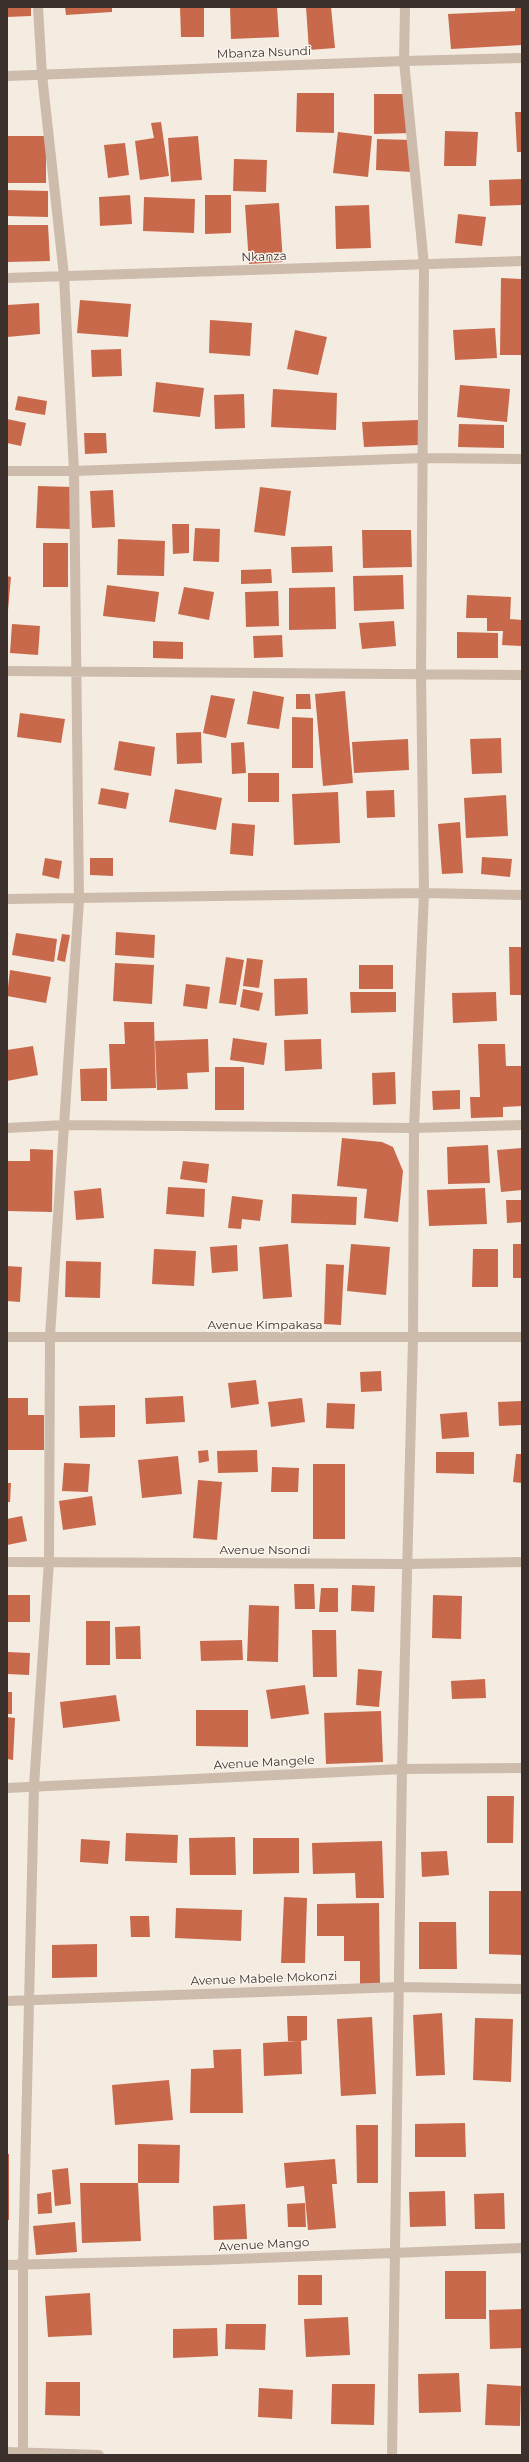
<!DOCTYPE html>
<html>
<head>
<meta charset="utf-8">
<style>
	body { margin:0 }
	#map { position:relative; width:529px; height:2462px; overflow:hidden; background:#f4ebe1; font-family:Montserrat,sans-serif }
	canvas { display:block }
	.frame { position:absolute; inset:0; border:8px solid #3b302b; pointer-events:none }
</style>
</head>
<body>
<div id="map">
<canvas width="529" height="2462"></canvas>
<div class="frame"></div>
</div>
<script>
const ctx = document.querySelector('canvas').getContext('2d');
ctx.lineJoin = 'round';
function fillPath(path, color) { ctx.fillStyle = color; ctx.fill(path, 'evenodd'); }
const poly = rows => new Path2D(rows.map(r => 'M' + r).join(''));
function stroke(path, color, width, dash) { ctx.strokeStyle = color; ctx.lineWidth = width; ctx.lineCap = dash ? 'butt' : 'round'; ctx.setLineDash(dash || []); ctx.stroke(path); }
function label(font, color, halo, rows, align = 'center') {
  ctx.font = font + ' Montserrat,sans-serif'; ctx.lineWidth = 3; ctx.setLineDash([]); ctx.textBaseline = 'middle'; ctx.strokeStyle = halo; ctx.fillStyle = color; for (const [text, x, y, turn = 0] of rows) {
    ctx.save(); ctx.translate(x, y); ctx.rotate((+turn || 0) * Math.PI / 180); ctx.textAlign = isNaN(turn) ? turn : align; if (halo) ctx.strokeText(text, 0, 0); ctx.fillText(text, 0, 0); ctx.restore();
  }
}
const building = poly([
	[7,7,31,7,31,16,7,17],
	[65,7,112,7,112,12,66,15],
	[180,7,204,7,204,37,181,37],
	[230,7,277,7,279,37,231,39],
	[306,7,331,7,335,48,309,50],
	[515,7,522,7,522,45,451,49,448,14,515,11],
	[297,93,334,93,334,133,296,132],
	[374,94,412,94,413,133,374,134],
	[515,112,522,112,522,152,517,152],
	[161,122,169,176,140,180,135,141,154,138,151,123],
	[445,131,478,132,476,166,444,166],
	[338,132,372,136,368,177,333,173],
	[7,136,46,136,46,183,7,183],
	[198,136,202,180,171,182,168,138],
	[377,139,413,140,412,172,376,170],
	[125,143,129,175,108,178,104,145],
	[234,159,267,160,266,192,233,191],
	[522,179,522,205,490,206,489,180],
	[7,190,48,191,48,217,7,216],
	[130,195,132,224,100,226,99,197],
	[205,195,231,195,231,233,205,234],
	[144,197,195,199,194,233,143,231],
	[279,203,283,262,249,264,245,205],
	[369,205,371,248,336,249,335,206],
	[458,214,486,217,482,246,455,243],
	[7,225,48,225,50,261,7,262],
	[501,278,522,279,522,355,500,355],
	[80,300,131,304,128,337,77,333],
	[39,303,40,334,7,337,7,305],
	[210,320,252,323,250,356,209,353],
	[495,328,497,358,455,360,453,330],
	[295,330,327,337,318,375,287,369],
	[121,349,122,376,92,377,91,350],
	[156,382,204,388,200,417,153,412],
	[460,385,510,389,507,422,457,417],
	[273,389,337,393,336,430,271,427],
	[244,394,245,428,215,429,214,395],
	[18,396,47,401,45,415,15,410],
	[7,419,26,423,21,446,7,443],
	[418,420,419,445,364,447,362,422],
	[459,424,504,425,504,448,458,447],
	[84,433,106,433,107,453,85,454],
	[38,486,73,487,71,529,36,528],
	[260,487,291,491,285,536,254,532],
	[113,490,115,527,92,528,90,491],
	[172,524,189,524,189,553,173,554],
	[195,528,220,529,219,562,193,561],
	[362,530,411,530,412,567,363,568],
	[118,539,165,541,164,576,117,575],
	[43,543,68,543,68,587,43,587],
	[332,546,333,572,292,573,291,547],
	[271,569,272,583,241,584,241,570],
	[403,575,404,609,354,611,353,576],
	[7,576,11,577,8,610,7,610],
	[107,585,159,592,155,622,103,616],
	[184,587,214,592,209,620,178,614],
	[335,587,336,629,289,630,289,588],
	[278,591,279,626,246,627,245,592],
	[467,595,511,597,510,619,522,620,521,646,502,645,503,631,487,631,487,618,466,618],
	[394,621,396,646,362,649,359,623],
	[12,624,40,626,38,655,10,653],
	[457,632,498,633,498,658,457,658],
	[282,635,283,657,254,658,253,636],
	[153,641,183,642,183,659,153,658],
	[253,691,284,697,279,729,247,724],
	[345,691,353,783,323,786,315,694],
	[296,694,310,694,311,709,296,709],
	[211,695,235,699,226,738,203,733],
	[20,713,65,719,61,743,17,737],
	[292,717,313,718,313,768,292,768],
	[201,732,202,763,177,764,176,733],
	[501,738,502,773,472,774,470,739],
	[408,739,409,770,354,773,352,742],
	[119,741,155,747,151,776,114,770],
	[244,742,246,773,232,774,231,743],
	[248,773,279,773,279,802,248,802],
	[101,788,129,793,126,809,98,804],
	[175,789,222,798,216,830,169,822],
	[394,790,395,817,367,818,366,791],
	[338,792,340,843,294,845,292,794],
	[506,795,508,836,466,838,464,798],
	[460,822,463,873,442,874,438,824],
	[232,823,255,825,253,856,230,854],
	[482,857,512,859,510,877,481,874],
	[45,858,62,861,59,879,42,875],
	[90,858,113,858,113,876,90,875],
	[116,932,155,935,154,958,115,955],
	[16,933,57,939,54,962,12,955],
	[62,934,70,935,65,962,57,960],
	[509,947,522,947,522,995,510,995],
	[226,957,244,960,236,1005,219,1003],
	[247,958,263,960,259,988,243,986],
	[115,963,154,965,152,1004,113,1001],
	[359,965,393,965,393,989,359,989],
	[10,970,51,977,46,1003,7,996],
	[307,978,308,1014,275,1016,274,979],
	[186,984,210,987,207,1009,183,1006],
	[243,989,263,993,259,1011,240,1007],
	[350,992,396,992,396,1012,351,1013],
	[496,992,497,1021,453,1023,452,993],
	[124,1022,154,1022,156,1088,111,1089,109,1044,125,1044],
	[233,1038,267,1043,264,1065,230,1060],
	[208,1039,209,1072,187,1073,188,1089,157,1090,155,1041],
	[321,1039,322,1069,285,1071,284,1040],
	[478,1044,505,1044,506,1066,522,1066,522,1106,503,1107,503,1117,471,1118,470,1097,480,1097],
	[33,1046,38,1075,7,1081,7,1050],
	[215,1067,244,1067,244,1110,215,1110],
	[107,1068,107,1101,81,1101,80,1069],
	[395,1072,396,1104,373,1105,372,1073],
	[460,1090,460,1109,433,1110,432,1091],
	[342,1138,382,1142,393,1147,403,1171,398,1222,364,1218,367,1189,337,1186],
	[488,1145,490,1183,448,1184,447,1147],
	[522,1148,522,1190,501,1192,497,1150],
	[30,1149,53,1150,52,1212,7,1211,7,1161,30,1161],
	[183,1161,209,1164,207,1183,180,1179],
	[168,1187,205,1189,204,1217,166,1214],
	[101,1188,104,1218,76,1220,74,1191],
	[485,1188,487,1224,429,1226,427,1190],
	[292,1194,357,1197,356,1225,291,1223],
	[232,1196,263,1200,260,1221,242,1219,241,1229,228,1228],
	[506,1200,522,1200,522,1222,507,1223],
	[288,1244,292,1297,263,1299,259,1247],
	[351,1244,390,1247,386,1295,347,1291],
	[513,1244,522,1244,522,1278,513,1278],
	[237,1245,238,1271,212,1273,210,1247],
	[154,1249,196,1251,194,1286,152,1284],
	[473,1249,498,1249,498,1287,472,1287],
	[66,1261,101,1262,100,1298,65,1297],
	[326,1264,344,1265,341,1325,324,1324],
	[7,1266,22,1267,20,1302,7,1301],
	[381,1371,382,1391,361,1392,360,1372],
	[256,1380,259,1404,231,1408,228,1383],
	[183,1396,185,1422,146,1424,145,1398],
	[7,1398,28,1398,28,1415,44,1415,44,1450,7,1450],
	[302,1398,305,1422,271,1427,268,1402],
	[522,1401,522,1425,499,1426,498,1402],
	[327,1403,355,1404,354,1429,326,1428],
	[115,1405,115,1437,80,1438,79,1406],
	[467,1412,469,1437,442,1439,440,1414],
	[208,1450,209,1461,199,1463,198,1451],
	[257,1450,258,1472,218,1473,217,1451],
	[436,1452,474,1452,474,1474,436,1473],
	[516,1454,522,1454,522,1483,513,1482],
	[178,1456,182,1494,142,1498,138,1460],
	[64,1463,90,1464,88,1492,62,1491],
	[313,1464,345,1464,345,1539,313,1539],
	[272,1467,299,1468,298,1492,271,1492],
	[198,1480,222,1482,217,1540,193,1538],
	[7,1483,11,1483,10,1502,7,1502],
	[92,1496,96,1525,63,1530,59,1501],
	[22,1516,27,1541,7,1545,7,1519],
	[294,1584,314,1584,315,1609,295,1609],
	[352,1585,375,1586,374,1612,351,1611],
	[321,1588,338,1588,338,1612,319,1612],
	[7,1595,30,1595,30,1622,7,1622],
	[433,1595,462,1596,461,1639,432,1638],
	[249,1605,279,1606,278,1662,247,1661],
	[86,1621,110,1621,110,1665,86,1665],
	[140,1626,141,1659,116,1659,115,1627],
	[312,1630,336,1630,337,1677,313,1677],
	[242,1640,243,1660,201,1661,200,1641],
	[7,1652,30,1653,29,1675,7,1674],
	[358,1669,382,1671,379,1707,356,1705],
	[485,1679,486,1698,452,1699,451,1681],
	[305,1685,309,1714,271,1719,266,1690],
	[7,1692,12,1692,12,1714,7,1714],
	[116,1695,120,1721,63,1728,60,1702],
	[196,1710,248,1710,248,1747,196,1746],
	[381,1711,383,1762,326,1764,324,1713],
	[7,1717,15,1718,13,1760,7,1759],
	[487,1796,514,1796,513,1843,487,1843],
	[126,1833,178,1835,177,1863,125,1861],
	[235,1837,236,1875,190,1875,189,1838],
	[253,1838,299,1838,299,1873,253,1874],
	[81,1839,110,1841,108,1864,80,1862],
	[382,1841,384,1898,356,1898,355,1873,313,1874,312,1843],
	[447,1851,449,1875,422,1877,421,1852],
	[489,1891,522,1891,522,1955,489,1954],
	[284,1897,307,1898,305,1963,281,1963],
	[379,1903,380,1985,360,1985,360,1961,344,1961,344,1936,317,1936,317,1904],
	[176,1908,242,1910,241,1941,175,1938],
	[130,1916,149,1916,150,1937,131,1937],
	[419,1922,456,1922,457,1969,419,1969],
	[97,1944,97,1977,52,1978,52,1945],
	[442,2013,445,2075,416,2076,413,2015],
	[287,2016,307,2016,307,2040,301,2041,302,2074,264,2076,263,2043,297,2041,288,2041],
	[372,2017,376,2094,341,2096,337,2019],
	[475,2018,513,2019,511,2082,473,2080],
	[241,2049,243,2113,190,2113,191,2069,214,2068,213,2050],
	[169,2080,173,2120,115,2125,112,2085],
	[465,2123,466,2157,415,2157,415,2124],
	[356,2125,378,2125,378,2183,357,2183],
	[138,2144,180,2145,179,2183,138,2183],
	[7,2154,9,2154,9,2220,7,2220],
	[335,2159,337,2184,332,2184,336,2228,308,2230,304,2186,286,2188,284,2163],
	[68,2168,71,2204,55,2206,52,2170],
	[80,2183,138,2183,141,2241,82,2243],
	[445,2191,446,2226,410,2227,409,2192],
	[51,2192,52,2213,38,2214,37,2194],
	[504,2193,505,2229,475,2229,474,2194],
	[305,2203,306,2227,288,2227,287,2204],
	[245,2204,247,2239,214,2240,213,2206],
	[75,2222,77,2252,36,2255,33,2226],
	[445,2271,486,2271,486,2319,445,2319],
	[298,2275,322,2275,322,2305,298,2305],
	[90,2293,92,2335,48,2337,45,2296],
	[522,2309,522,2348,490,2349,489,2310],
	[348,2317,350,2355,306,2357,304,2319],
	[226,2324,266,2324,265,2350,225,2349],
	[217,2328,218,2356,173,2358,173,2329],
	[459,2373,461,2412,419,2413,418,2374],
	[46,2382,80,2382,80,2416,45,2415],
	[332,2384,375,2384,374,2425,331,2424],
	[487,2384,521,2386,520,2426,485,2425],
	[259,2388,293,2390,292,2419,258,2417]
]);
const minor = poly([
	[7,76,404,61,522,58],
	[7,278,522,261],
	[7,471,74,471,423,458,522,459],
	[7,671,522,675],
	[7,899,424,893,522,895],
	[7,1128,65,1125,414,1128,522,1125],
	[7,1337,522,1337],
	[7,1562,407,1564,522,1562],
	[7,1788,402,1769,522,1768],
	[7,2001,400,1987,522,1989],
	[7,2265,209,2260,522,2248],
	[7,2452,99,2455],
	[23,2455,23,2265,34,1786,49,1561,50,1336,79,900,74,471,64,276,42,75,38,7],
	[392,2455,402,1769,413,1339,414,1128,424,893,421,674,424,265,404,61,405,7]
]);
const streetNames = [
	["Mbanza Nsundi",264,53,-2],
	["Nkanza",264,257,-2],
	["Avenue Kimpakasa",265,1325],
	["Avenue Nsondi",265,1550],
	["Avenue Mangele",264,1763,-3],
	["Avenue Mabele Mokonzi",264,1979,-2],
	["Avenue Mango",264,2245,-3]
];
fillPath(building, '#c8694b');
stroke(minor, '#cdbbac', 10);
label('12px', '#3b302b', '#fbf5ee', streetNames);
</script>
</body>
</html>
